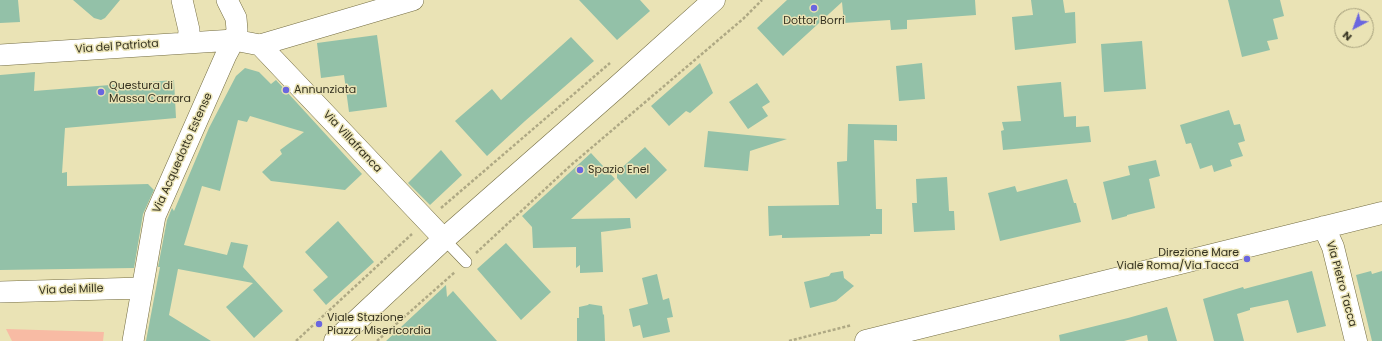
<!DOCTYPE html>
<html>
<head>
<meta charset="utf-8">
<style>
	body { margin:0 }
	#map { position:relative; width:1382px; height:341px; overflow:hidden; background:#eae3b5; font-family:Poppins,sans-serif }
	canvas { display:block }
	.north { position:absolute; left:1334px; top:8px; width:40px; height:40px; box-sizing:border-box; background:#eae3b5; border:1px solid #a29c79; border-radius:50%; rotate:221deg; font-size:11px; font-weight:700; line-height:16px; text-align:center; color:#353220 }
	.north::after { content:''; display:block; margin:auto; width:14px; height:18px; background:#6a66df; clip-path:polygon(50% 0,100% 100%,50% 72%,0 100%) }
</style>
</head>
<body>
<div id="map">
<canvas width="1382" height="341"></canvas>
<div class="north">N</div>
</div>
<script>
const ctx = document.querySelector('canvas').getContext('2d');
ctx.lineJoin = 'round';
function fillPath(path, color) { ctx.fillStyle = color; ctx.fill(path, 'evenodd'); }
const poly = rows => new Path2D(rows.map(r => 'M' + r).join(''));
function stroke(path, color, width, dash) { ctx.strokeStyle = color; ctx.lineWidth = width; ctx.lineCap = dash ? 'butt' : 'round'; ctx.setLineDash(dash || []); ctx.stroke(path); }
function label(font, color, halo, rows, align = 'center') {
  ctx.font = font + ' Poppins,sans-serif'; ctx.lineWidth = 3; ctx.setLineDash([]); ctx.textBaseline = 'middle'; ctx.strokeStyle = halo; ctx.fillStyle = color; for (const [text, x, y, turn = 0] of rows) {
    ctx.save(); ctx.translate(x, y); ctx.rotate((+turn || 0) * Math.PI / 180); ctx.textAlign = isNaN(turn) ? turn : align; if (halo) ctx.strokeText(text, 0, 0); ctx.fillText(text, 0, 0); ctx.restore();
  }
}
const green = poly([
	[6,329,104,332,103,341,12,341]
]);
const building = poly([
	[0,0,18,0,20,22,0,23],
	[73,0,120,0,105,18,101,20,94,18],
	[579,0,640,0,650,11,617,40],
	[787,0,975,0,976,15,907,20,907,29,891,30,890,20,844,23,842,2,783,56,757,28],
	[1031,0,1063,0,1065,13,1075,12,1076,43,1015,50,1012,17,1033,15],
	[1228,0,1280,0,1284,16,1273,19,1278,39,1267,41,1270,50,1242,57],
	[377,35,387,107,349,112,344,75,321,78,317,43],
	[571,37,594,61,525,121,487,156,455,121,492,89,501,100],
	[1142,41,1146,89,1104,92,1101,44],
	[700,63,713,93,690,113,686,111,669,126,651,106],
	[922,63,925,99,899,101,896,66],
	[245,68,259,72,271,84,276,80,362,174,345,190,271,181,262,172,282,154,280,150,304,132,250,116,247,122,238,120,220,191,202,186,184,245,227,255,231,242,248,245,243,267,283,311,254,338,226,307,253,283,178,269,169,315,211,341,146,341,160,267,158,267,167,220,172,208,174,211,209,128,236,76],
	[35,72,34,91,174,80,176,118,65,128,62,173,67,172,67,186,148,184,154,190,143,214,134,268,0,270,0,75],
	[1061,82,1064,117,1076,116,1076,127,1089,126,1091,142,1003,150,1001,131,1004,130,1002,122,1021,121,1017,86],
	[757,83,770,102,762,107,768,116,748,129,729,102],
	[1229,110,1234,125,1240,124,1245,141,1238,143,1243,156,1230,160,1232,166,1214,172,1212,165,1200,169,1191,143,1186,144,1180,125],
	[848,124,897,125,897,141,874,140,876,209,882,209,882,234,870,234,870,236,782,238,782,235,769,236,768,206,839,205,837,162,847,161],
	[708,131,787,139,750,151,748,171,704,167],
	[645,147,667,170,636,199,617,178,617,172],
	[441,150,462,175,430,205,408,183],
	[591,153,615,179,571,219,630,218,631,228,601,232,603,272,580,273,580,265,576,268,576,247,533,248,532,227,522,216],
	[1156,160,1160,176,1149,179,1155,208,1127,215,1127,216,1112,220,1103,182,1130,175,1128,166],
	[947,177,949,211,954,211,955,230,914,232,912,203,917,203,916,179],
	[1067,179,1074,203,1076,203,1081,222,1000,241,988,193,1015,186,1017,192],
	[338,221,374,262,326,305,313,290,328,277,305,252],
	[506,243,551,292,521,320,477,269],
	[843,271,844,278,854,286,836,301,810,308,804,282,829,276,831,273],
	[1312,271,1326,326,1297,333,1288,300,1250,308,1250,310,1237,314,1244,341,1214,341,1203,299,1243,287,1244,289],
	[1371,271,1372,274,1382,271,1382,341,1372,341,1356,275],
	[657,274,663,300,669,298,673,317,667,318,670,332,643,338,640,325,633,327,629,309,648,304,642,278],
	[446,285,447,297,453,291,497,341,386,341],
	[589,304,602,306,603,315,604,314,605,341,577,341,577,318,579,318,579,307,588,305],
	[1167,307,1177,341,1148,341,1147,335,1124,341,1060,341,1059,335,1128,318]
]);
const path = poly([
	[441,208,610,63],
	[476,253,570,166,743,19,762,0],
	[296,341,412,234],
	[377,341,455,272],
	[789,341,852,325]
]);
const lane = poly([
	[444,239,466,262]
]);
const street = poly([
	[182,0,189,30,188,43],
	[260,45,444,239],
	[0,55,234,40,260,45,413,0],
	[0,292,142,288],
	[133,341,155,216,226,55,234,40,237,30,236,18,227,0]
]);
const secondary = poly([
	[1324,227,1333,247,1356,341],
	[335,341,444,239,617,87,714,0],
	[866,341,1382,213]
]);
const markers = [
	[814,8,4,"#6a66df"],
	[286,90,4,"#6a66df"],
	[101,92,4,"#6a66df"],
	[580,170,4,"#6a66df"],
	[1247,259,4,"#6a66df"],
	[319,324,4,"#6a66df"]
];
const poiNames = [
	["Dottor Borri",814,21,"center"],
	["Questura di",109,86],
	["Massa Carrara",109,99],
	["Annunziata",294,90],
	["Spazio Enel",588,170],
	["Direzione Mare",1239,253,"right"],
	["Viale Roma/Via Tacca",1239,266,"right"],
	["Viale Stazione",327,318],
	["Piazza Misericordia",327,331]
];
const streetNames = [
	["Via del Patriota",117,47,-4],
	["Via Villafranca",352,142,47],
	["Via Acquedotto Estense",183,153,-66],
	["Via Pietro Tacca",1341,284,75],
	["Via dei Mille",71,290,-2]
];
fillPath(green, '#f8bba4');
fillPath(building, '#93c1a8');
stroke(lane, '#746d43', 12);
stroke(street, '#746d43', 22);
stroke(secondary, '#746d43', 23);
stroke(path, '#afa984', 2.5, [3, 2]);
stroke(lane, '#fff', 11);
stroke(street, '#fff', 21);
stroke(secondary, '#fff', 22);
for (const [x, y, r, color] of markers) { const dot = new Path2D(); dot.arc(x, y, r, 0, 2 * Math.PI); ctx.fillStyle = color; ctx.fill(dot); stroke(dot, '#eae3b5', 1.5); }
label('11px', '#353220', '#eae3b5', poiNames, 'left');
label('11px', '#353220', '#eae3b5', streetNames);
</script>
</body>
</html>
